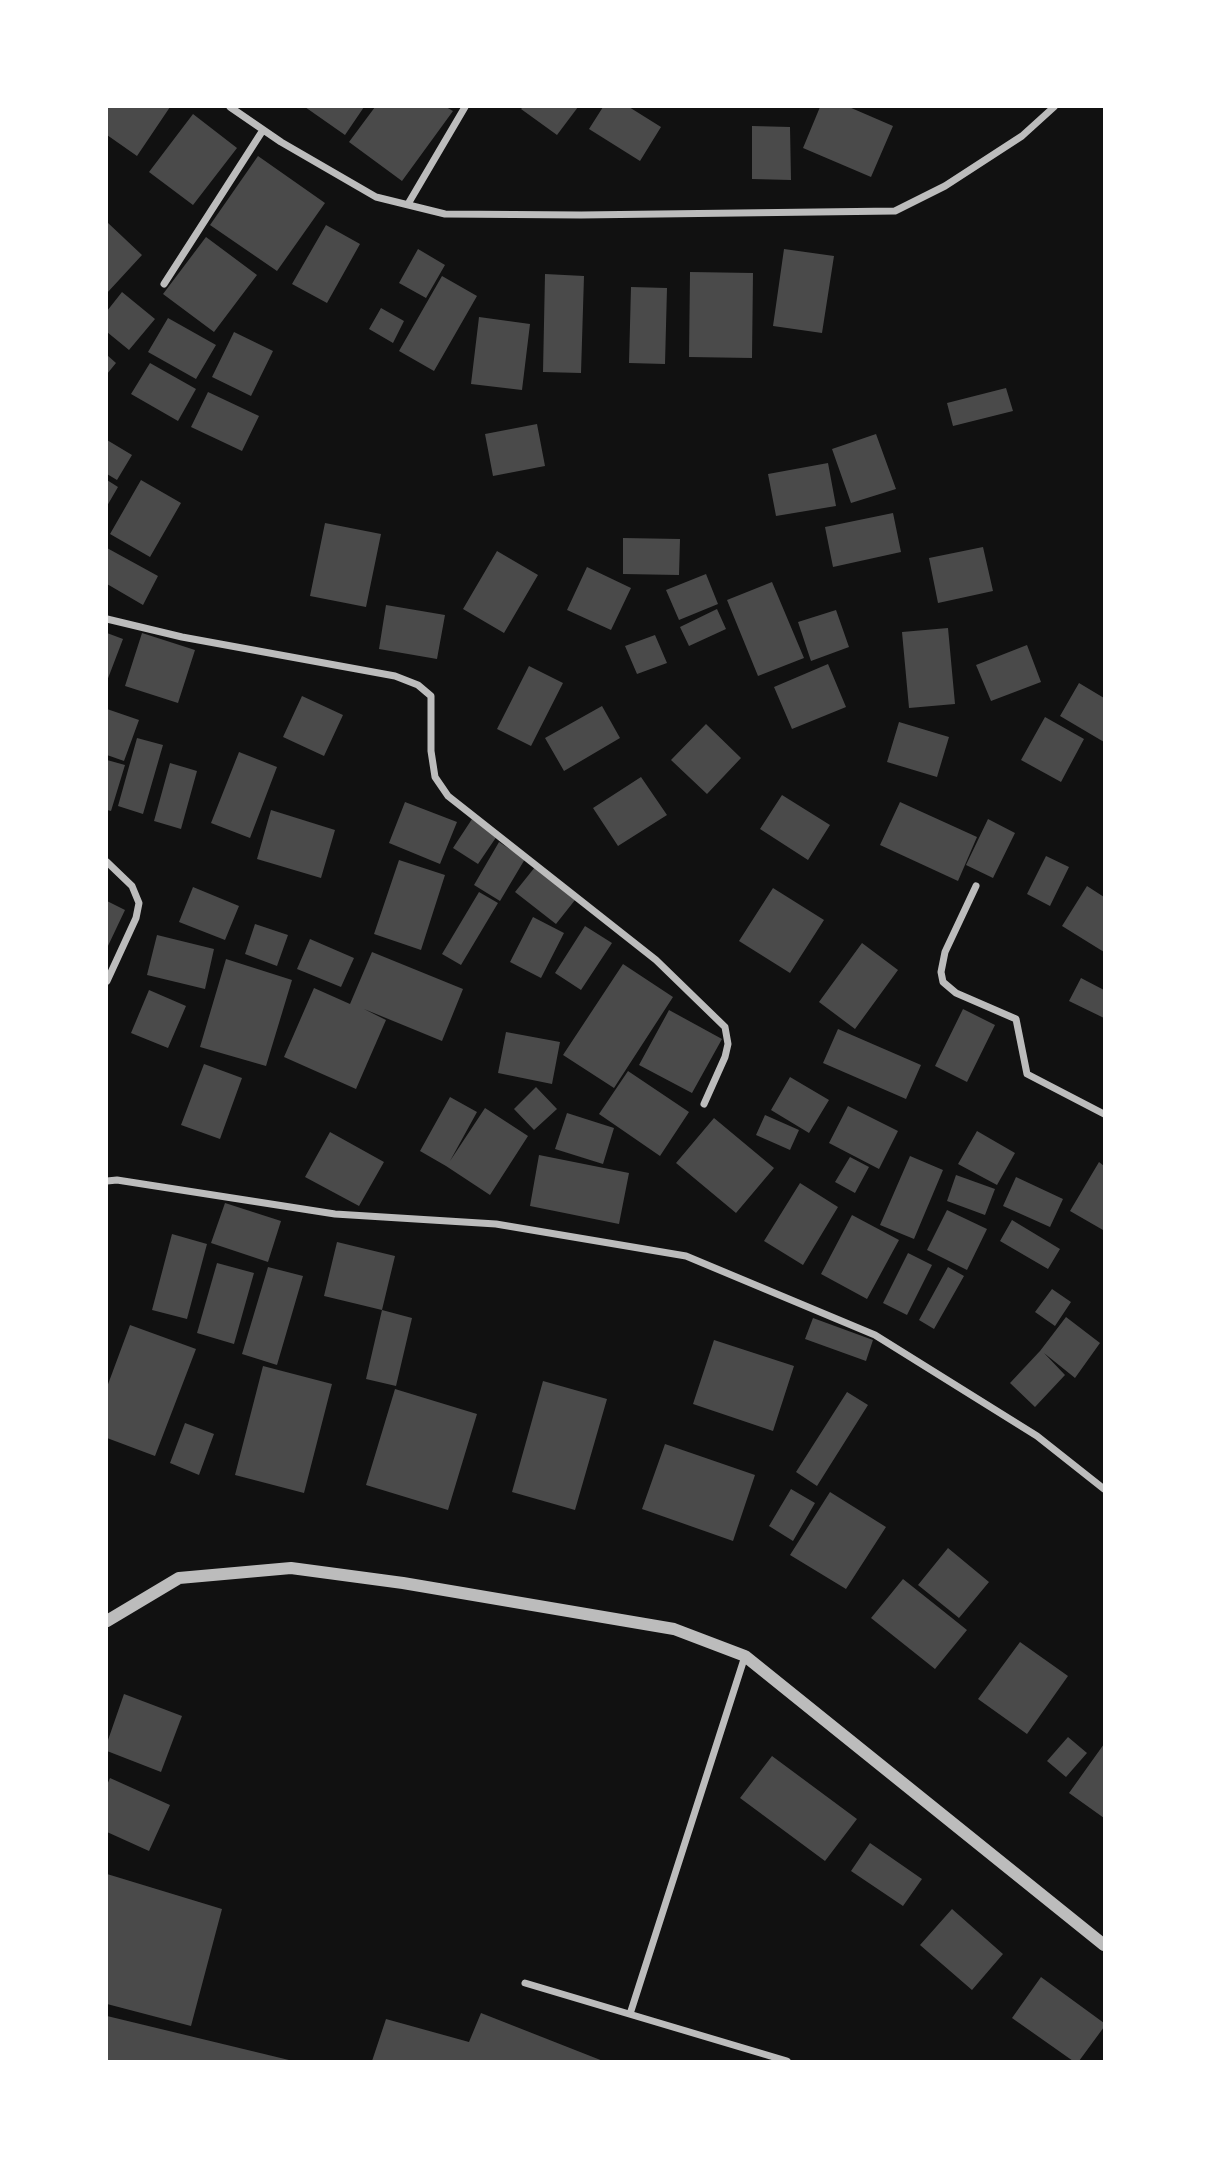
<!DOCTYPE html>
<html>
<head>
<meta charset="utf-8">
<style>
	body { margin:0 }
	#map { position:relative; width:1211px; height:2168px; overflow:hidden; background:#111; font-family:"Alegreya Sans",sans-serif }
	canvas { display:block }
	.frame { position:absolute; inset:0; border:108px solid #fff; pointer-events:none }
</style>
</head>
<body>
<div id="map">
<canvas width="1211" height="2168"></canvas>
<div class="frame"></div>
</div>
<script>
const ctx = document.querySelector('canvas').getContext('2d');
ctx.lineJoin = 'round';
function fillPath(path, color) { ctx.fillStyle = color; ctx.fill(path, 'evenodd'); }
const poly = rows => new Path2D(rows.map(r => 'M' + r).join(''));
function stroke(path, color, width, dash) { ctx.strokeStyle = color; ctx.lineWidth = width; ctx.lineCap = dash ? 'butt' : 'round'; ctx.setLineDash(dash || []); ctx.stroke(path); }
const building = poly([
	[107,107,170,107,137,156,107,135],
	[305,107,364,107,345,135],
	[375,107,446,107,453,111,402,181,349,142],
	[523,107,578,107,557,135,521,109],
	[603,107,629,107,661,127,640,161,589,129],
	[820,107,849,107,893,126,871,177,803,148],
	[193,114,237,148,193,205,149,172],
	[752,126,790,127,791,180,752,179],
	[258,156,325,203,277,271,210,225],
	[107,222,142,255,107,293],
	[326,225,360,244,327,303,292,284],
	[206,237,257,275,214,332,163,294],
	[418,249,445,265,426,298,399,283],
	[784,249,834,256,822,333,773,326],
	[690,272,753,273,752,358,689,357],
	[545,274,584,276,581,373,543,372],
	[442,276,477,296,434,371,399,351],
	[631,287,667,288,665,364,629,363],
	[122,292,155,319,129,350,107,332,107,311],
	[381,308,404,321,393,343,369,329],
	[479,317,530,324,522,390,471,384],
	[168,318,216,345,196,379,148,352],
	[234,332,273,351,251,396,212,377],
	[107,355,116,363,107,374],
	[150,363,196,389,178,421,131,394],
	[1006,388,1013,411,953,426,947,403],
	[208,392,259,416,242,451,191,427],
	[537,424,545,466,493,476,485,434],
	[876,434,896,489,851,503,832,449],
	[107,440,132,455,117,480,107,474],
	[828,463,836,506,776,516,768,474],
	[107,480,118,487,107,506],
	[141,480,181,503,150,557,110,534],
	[893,513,901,552,833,567,825,527],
	[325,523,381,534,366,607,310,596],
	[623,538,680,539,679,575,623,574],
	[983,547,993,591,938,603,929,558],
	[107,548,158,576,143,605,107,584],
	[497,551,538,575,504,633,463,609],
	[587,567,631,588,611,630,567,610],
	[706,574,718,604,679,620,666,590],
	[772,582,804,658,758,676,727,600],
	[386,605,445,615,437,659,379,649],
	[717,609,726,629,689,646,680,627],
	[836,610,849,647,811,661,798,622],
	[948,628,955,704,909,708,902,632],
	[107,633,123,639,107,681],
	[142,633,195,650,178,703,125,686],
	[655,635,667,663,637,674,625,646],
	[1027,645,1041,682,991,701,976,665],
	[828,664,846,707,792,729,774,687],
	[529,666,563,683,531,746,497,729],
	[1079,683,1104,698,1104,742,1060,716],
	[302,696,343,715,324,756,283,737],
	[602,706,620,738,564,771,545,738],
	[107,709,139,720,124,761,107,755],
	[1045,717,1084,739,1061,782,1021,760],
	[899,722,949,737,937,777,887,762],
	[706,724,741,758,707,794,671,760],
	[137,738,163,745,143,814,118,806],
	[239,752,277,767,250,838,211,823],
	[107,760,125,765,111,811,107,810],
	[170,763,197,771,181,829,154,821],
	[641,777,667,815,618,846,593,808],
	[782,795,830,825,808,860,760,829],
	[405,802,457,822,440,864,389,843],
	[900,802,977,837,958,881,880,845],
	[271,810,335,830,321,878,257,859],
	[472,819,497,836,478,864,453,848],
	[988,819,1015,833,993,878,966,865],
	[499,842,525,859,500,901,474,885],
	[1046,856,1069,867,1050,906,1027,894],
	[399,860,445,875,421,950,374,934],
	[535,867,575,900,556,924,515,892],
	[1087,886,1104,897,1104,952,1062,926],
	[193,887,239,906,225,940,179,922],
	[773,888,824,920,790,973,739,941],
	[479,892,498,903,461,965,442,954],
	[107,901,125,910,107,948],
	[533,917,564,933,541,978,510,962],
	[255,924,288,935,277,966,245,954],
	[585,926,612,943,581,990,555,973],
	[157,935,214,949,205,989,147,975],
	[310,939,354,958,341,987,297,969],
	[862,943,898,970,855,1029,819,1002],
	[372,952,463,989,442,1041,364,1009,386,1020,356,1089,284,1057,314,988,350,1004],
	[226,959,292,980,266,1066,200,1047],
	[623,964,673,997,614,1088,563,1055],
	[1081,978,1104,990,1104,1018,1069,1001],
	[149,990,186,1006,168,1048,131,1033],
	[963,1009,995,1025,967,1082,935,1066],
	[669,1010,722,1039,692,1093,639,1065],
	[838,1029,921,1065,906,1099,823,1063],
	[506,1032,560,1042,552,1084,498,1073],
	[204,1064,242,1078,220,1139,181,1125],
	[628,1071,689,1112,660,1156,599,1114],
	[790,1077,829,1100,809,1133,771,1110],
	[536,1087,557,1109,534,1130,514,1109],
	[450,1097,477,1112,450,1161,485,1108,528,1136,490,1195,446,1166,420,1151],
	[848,1106,898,1131,879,1169,829,1143],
	[567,1113,614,1128,603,1164,555,1149],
	[765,1115,799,1130,790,1150,756,1135],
	[714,1118,774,1168,736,1213,676,1163],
	[977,1131,1015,1153,997,1185,958,1164],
	[330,1132,384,1162,359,1206,305,1177],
	[539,1155,629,1173,619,1224,530,1206],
	[910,1156,943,1170,914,1239,880,1225],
	[850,1157,869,1167,855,1193,835,1182],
	[1099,1162,1104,1166,1103,1230,1070,1211],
	[956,1175,995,1189,985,1215,947,1201],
	[1016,1177,1063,1199,1050,1227,1003,1206],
	[800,1183,838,1207,803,1265,764,1241],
	[225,1203,281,1221,268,1262,211,1243],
	[947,1210,987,1229,967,1270,927,1250],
	[852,1215,899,1240,867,1299,821,1274],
	[1012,1220,1060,1249,1048,1269,1000,1241],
	[172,1234,207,1244,187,1319,152,1310],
	[337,1242,395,1256,382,1310,324,1296],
	[908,1253,932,1265,907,1315,883,1303],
	[217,1263,254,1273,234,1344,197,1333],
	[268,1267,303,1276,277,1365,242,1354],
	[948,1267,964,1276,934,1329,919,1320],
	[1052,1289,1071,1302,1055,1326,1035,1312],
	[382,1310,412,1318,396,1386,366,1379],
	[1066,1317,1100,1343,1075,1378,1044,1353,1065,1375,1035,1407,1010,1383,1040,1351],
	[813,1318,873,1340,866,1361,805,1339],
	[130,1325,196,1349,155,1456,107,1438,107,1387],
	[714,1340,794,1366,773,1431,693,1404],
	[263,1366,332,1384,304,1493,235,1475],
	[543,1381,607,1399,575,1510,512,1492],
	[395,1389,477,1414,448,1510,366,1485],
	[847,1392,868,1405,817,1486,796,1472],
	[185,1423,214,1434,199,1475,170,1463],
	[665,1444,755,1475,733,1541,642,1509],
	[791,1489,815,1503,793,1541,769,1526],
	[830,1492,886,1527,846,1589,790,1555],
	[948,1548,989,1582,959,1618,918,1585],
	[903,1579,967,1630,935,1669,871,1618],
	[1020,1642,1068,1676,1027,1734,978,1699],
	[124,1694,182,1716,161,1772,107,1751,107,1743],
	[1068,1737,1087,1753,1066,1777,1047,1761],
	[1104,1744,1104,1818,1069,1793],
	[772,1756,857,1819,825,1861,740,1798],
	[110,1778,170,1805,149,1851,107,1832,107,1785],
	[870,1843,922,1879,903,1906,851,1871],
	[107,1874,222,1909,191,2026,107,2004],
	[952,1909,1003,1954,972,1990,920,1945],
	[1041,1977,1104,2023,1104,2027,1079,2061,1073,2061,1012,2018],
	[481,2013,603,2061,372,2061,386,2019,469,2042],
	[107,2016,289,2060,289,2061,107,2061]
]);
const minor = poly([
	[230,107,281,142,376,197,445,214,581,215,895,211,945,186,1022,136,1054,107],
	[408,204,465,107],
	[164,284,263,130],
	[107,619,182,637,395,676,418,685,431,696,431,751,435,777,448,796,656,960,725,1027,728,1044,725,1057,704,1104],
	[107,862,132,886,139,903,136,918,107,981],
	[976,886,945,952,941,972,943,982,956,993,1016,1019,1027,1074,1104,1114],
	[107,1181,117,1180,335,1214,496,1224,686,1256,875,1335,1037,1436,1104,1489],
	[525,1983,787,2061],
	[630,2014,745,1656]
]);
const tertiary = poly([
	[107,1621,179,1578,291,1568,403,1583,674,1629,745,1656,1104,1945]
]);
fillPath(building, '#4a4a4a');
stroke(minor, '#bcbcbc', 7);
stroke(tertiary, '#bcbcbc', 12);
</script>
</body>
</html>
